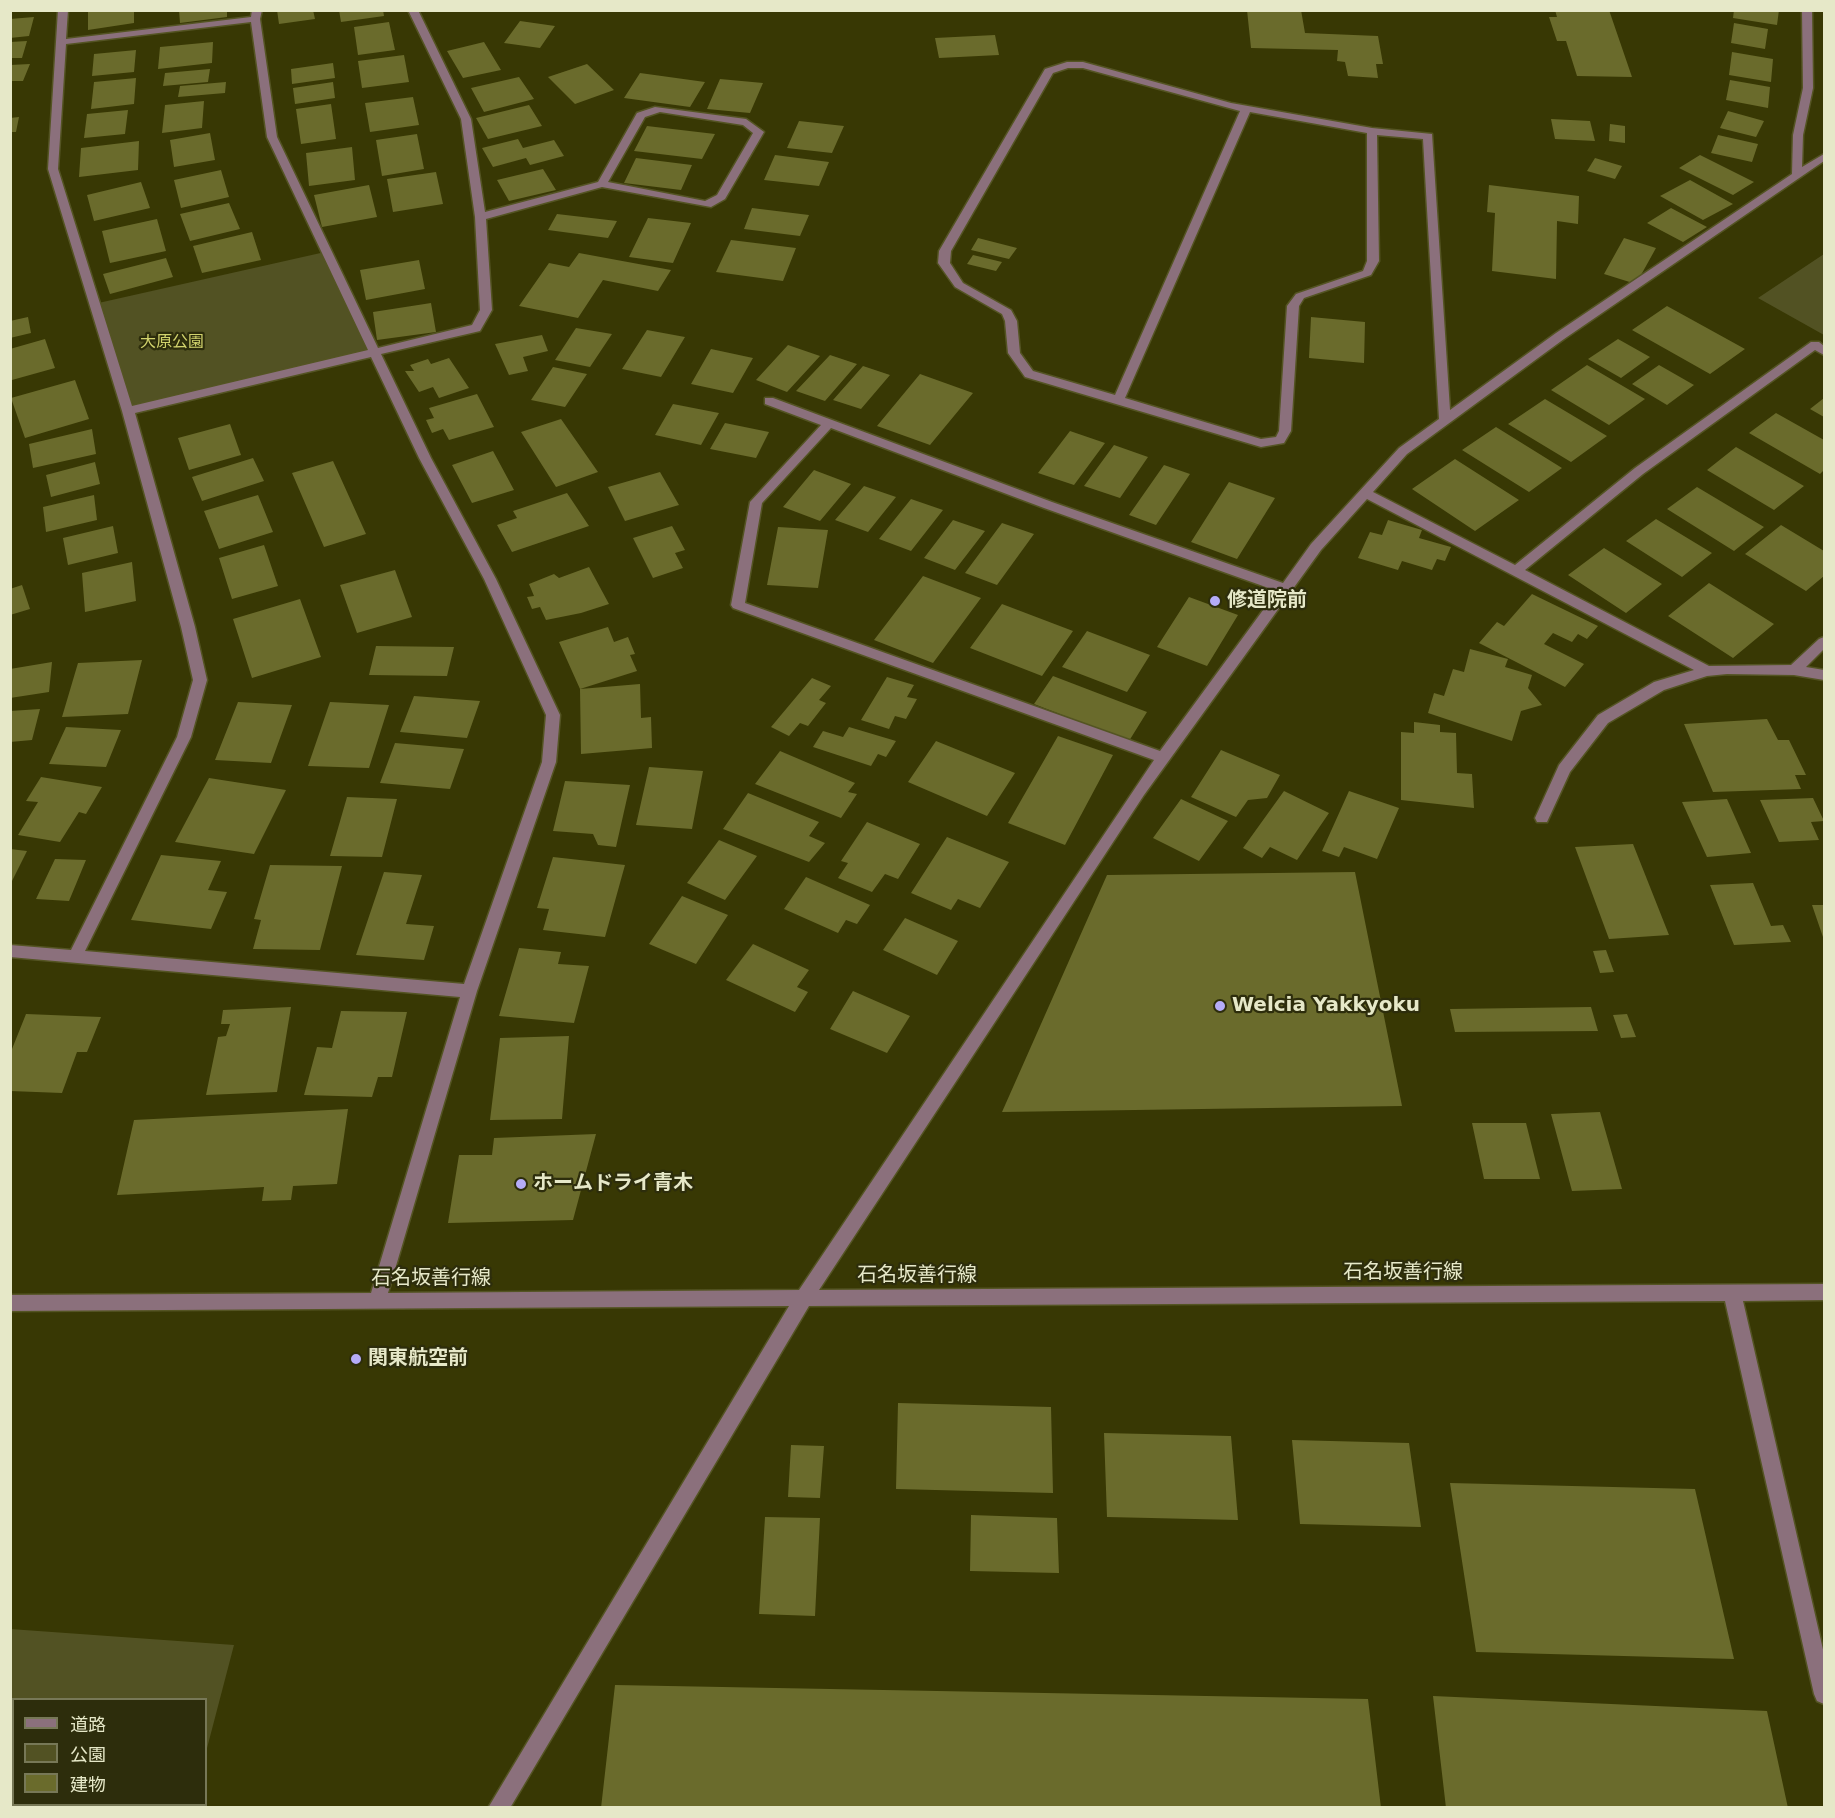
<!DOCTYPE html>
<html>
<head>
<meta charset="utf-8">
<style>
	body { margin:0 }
	#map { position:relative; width:1835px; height:1818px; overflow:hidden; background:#383804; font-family:"DejaVu Sans","Noto Sans JP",sans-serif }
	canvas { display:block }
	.frame { position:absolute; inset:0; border:12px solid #e6e8c8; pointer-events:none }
	.legend { position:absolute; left:12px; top:1698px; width:195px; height:108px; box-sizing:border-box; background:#2d2d0c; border:2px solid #777857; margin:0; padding:8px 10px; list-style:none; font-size:18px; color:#e6e8c8 }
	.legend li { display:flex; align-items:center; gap:12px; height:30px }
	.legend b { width:30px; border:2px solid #777857 }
</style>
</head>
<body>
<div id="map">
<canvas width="1835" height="1818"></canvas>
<div class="frame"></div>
<ul class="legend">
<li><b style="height:8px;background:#8b707c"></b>道路</li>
<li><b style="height:16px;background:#525223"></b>公園</li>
<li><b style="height:16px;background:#6a6b2c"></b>建物</li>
</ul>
</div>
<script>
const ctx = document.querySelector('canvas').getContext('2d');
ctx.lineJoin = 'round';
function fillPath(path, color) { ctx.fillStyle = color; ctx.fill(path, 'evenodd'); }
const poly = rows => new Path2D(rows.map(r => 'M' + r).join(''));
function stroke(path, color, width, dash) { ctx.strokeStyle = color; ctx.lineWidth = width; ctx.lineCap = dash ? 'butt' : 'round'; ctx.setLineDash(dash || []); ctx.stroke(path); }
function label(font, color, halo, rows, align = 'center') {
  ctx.font = font + ' "DejaVu Sans","Noto Sans JP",sans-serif'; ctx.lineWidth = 4.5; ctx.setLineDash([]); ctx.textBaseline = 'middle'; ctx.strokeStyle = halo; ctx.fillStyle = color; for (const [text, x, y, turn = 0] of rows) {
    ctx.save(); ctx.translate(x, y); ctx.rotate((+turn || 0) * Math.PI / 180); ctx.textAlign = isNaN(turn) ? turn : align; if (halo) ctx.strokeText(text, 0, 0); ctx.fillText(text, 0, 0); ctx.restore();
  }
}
const green = poly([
	[325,252,374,353,128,411,94,304],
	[1824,254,1824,335,1758,298],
	[10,1629,234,1645,206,1752,206,1700,14,1700,13,1774,11,1773]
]);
const building = poly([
	[88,10,134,10,134,23,88,30],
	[179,10,227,10,227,17,180,23],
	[277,10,313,10,315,19,279,24],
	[339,10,383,10,384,16,341,22],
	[1247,10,1301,10,1305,33,1378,36,1383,64,1376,64,1378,78,1348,76,1345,62,1337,61,1338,50,1251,48],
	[1555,10,1609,10,1632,77,1577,76,1566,41,1557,41,1549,17,1557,17],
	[1734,10,1779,10,1777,25,1733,18],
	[34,17,29,36,10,38,10,19],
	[520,21,555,26,540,48,504,43],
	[389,22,395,50,358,55,354,27],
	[1734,23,1768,29,1765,49,1731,43],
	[995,35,999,55,939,58,935,38],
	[27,41,22,58,10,58,10,42],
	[213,42,212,63,158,69,160,47],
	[484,42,501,70,463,78,447,51],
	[136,50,134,72,92,76,94,54],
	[1732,52,1773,59,1771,82,1729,75],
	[404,55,409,82,362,88,358,61],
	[333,63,335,78,292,84,291,69],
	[30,64,23,81,10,81,10,65],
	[587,64,614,90,575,104,548,77],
	[210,69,208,82,163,86,165,73],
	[640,73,705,82,690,107,624,98],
	[519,77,534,99,484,112,471,88],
	[136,78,134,104,91,109,94,82],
	[720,79,763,83,750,113,707,109],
	[1730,80,1770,87,1768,108,1726,100],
	[226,82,225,93,178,97,180,86],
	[333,82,335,98,295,104,293,88],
	[413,97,419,125,370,132,365,103],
	[204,101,202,128,162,133,165,105],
	[331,104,336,139,301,144,296,109],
	[529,105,542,126,488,139,476,118],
	[128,110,125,134,84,138,87,114],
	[1728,111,1764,121,1756,137,1720,128],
	[19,117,16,132,10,132,10,118],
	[1551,119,1590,121,1595,141,1555,139],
	[799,121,844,126,832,153,787,148],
	[1610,124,1625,126,1625,143,1609,141],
	[647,126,715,134,702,159,634,151],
	[210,133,215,160,174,167,170,140],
	[417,134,424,169,382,176,376,140],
	[1718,135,1758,144,1752,162,1711,153],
	[518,139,523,148,554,140,564,156,530,165,526,158,493,167,482,148],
	[139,141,138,170,79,177,81,148],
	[352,147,355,180,309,186,306,153],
	[775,155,829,162,819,186,764,180],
	[1700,155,1754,182,1733,195,1679,168],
	[636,158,692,165,681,190,624,183],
	[1595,158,1622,166,1615,179,1587,171],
	[543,169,556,190,509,201,497,180],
	[221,170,229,197,181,208,174,180],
	[436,172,443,204,393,212,387,179],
	[1690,180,1733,204,1703,220,1660,196],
	[141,182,150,208,94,221,87,195],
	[369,185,377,217,322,227,314,195],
	[1489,185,1579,196,1578,224,1557,221,1556,279,1492,271,1495,213,1487,212],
	[229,203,240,229,190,241,180,214],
	[752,208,809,215,800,236,744,229],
	[1671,208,1707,227,1683,242,1647,223],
	[557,214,617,221,608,238,548,230],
	[648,218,691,223,673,263,629,257],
	[157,219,166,251,110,263,102,231],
	[252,232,261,260,202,273,193,246],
	[978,238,1017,248,1009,259,971,250],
	[1624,238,1656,248,1636,284,1604,274],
	[731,240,796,248,783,281,716,272],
	[579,253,671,270,658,291,603,280,578,318,519,306,549,263,569,267],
	[973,255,1002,262,996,271,967,264],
	[166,258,173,277,110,294,103,274],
	[419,260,425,289,366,300,360,270],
	[431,303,436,332,377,340,373,312],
	[1667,306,1745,349,1710,374,1632,330],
	[28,317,31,333,10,338,10,321],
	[1311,317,1365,322,1364,363,1309,358],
	[576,328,612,334,590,367,555,360],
	[647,330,685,337,661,377,622,369],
	[542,335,548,351,523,357,528,371,509,375,495,344],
	[45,339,55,368,12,380,10,349],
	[1618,339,1650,357,1621,378,1588,359],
	[788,345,820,356,787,392,756,380],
	[711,349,753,358,733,393,691,384],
	[830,355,857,364,825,401,796,391],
	[449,358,469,388,439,398,433,387,419,392,405,371,414,371,410,365,428,359,431,364],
	[1587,365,1645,399,1609,425,1551,390],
	[1659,365,1694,385,1667,405,1632,384],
	[863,366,890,375,861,409,833,400],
	[553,367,587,374,565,407,531,400],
	[920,374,973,393,930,445,877,426],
	[75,380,89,419,25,438,11,398],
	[477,394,494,427,449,440,443,429,432,433,426,420,434,418,429,408],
	[1824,398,1824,417,1810,409],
	[1545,399,1607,436,1571,462,1508,424],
	[673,404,719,413,701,445,655,435],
	[1776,413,1824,440,1824,470,1820,474,1749,433],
	[561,419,598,472,556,487,521,432],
	[725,423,769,432,756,458,710,449],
	[230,424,241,455,189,470,178,438],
	[1496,427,1562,468,1529,492,1462,450],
	[92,429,96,454,33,468,29,444],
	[1070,431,1105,443,1074,485,1038,473],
	[1114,445,1148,457,1120,498,1084,486],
	[1736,447,1804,486,1774,510,1707,470],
	[493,451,514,490,472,503,452,465],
	[253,458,264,481,202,501,192,477],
	[1455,459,1519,500,1475,531,1412,489],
	[333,461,366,534,324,547,292,473],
	[95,462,100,484,51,497,46,475],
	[1164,465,1190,474,1156,525,1129,515],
	[814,470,851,484,820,521,783,507],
	[660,472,679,505,625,521,608,487],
	[1229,482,1275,498,1237,559,1191,542],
	[864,486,896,497,868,532,835,520],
	[1697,487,1764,527,1734,551,1667,509],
	[567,493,589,526,512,552,497,525,517,518,513,511],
	[94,495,97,520,46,532,43,507],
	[258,495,273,532,219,549,204,511],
	[911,499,943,510,911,551,879,539],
	[1656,519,1712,553,1682,577,1626,541],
	[953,520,985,531,955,570,924,558],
	[1388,520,1422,530,1419,538,1451,547,1445,561,1437,559,1432,570,1402,561,1398,570,1358,558,1370,532,1382,535],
	[1002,523,1034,534,997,585,965,573],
	[1781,525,1824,551,1824,576,1806,591,1745,554],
	[113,526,118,553,68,565,63,538],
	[672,526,685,550,675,553,683,568,653,578,633,538],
	[778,527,828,530,818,588,767,585],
	[264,545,278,586,232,599,219,558],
	[1604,548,1662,584,1626,613,1568,575],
	[132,562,136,601,85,612,82,573],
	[589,567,609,604,581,613,546,620,540,607,532,609,527,597,534,596,529,584,554,574,559,578],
	[395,570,412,617,357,633,340,585],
	[923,576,981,598,933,663,874,640],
	[1709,583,1774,624,1733,658,1668,616],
	[22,585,30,609,10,615,10,589],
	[1532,594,1598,626,1587,639,1578,634,1572,642,1553,633,1544,644,1584,664,1565,687,1479,643,1497,622,1504,626],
	[1189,597,1238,615,1207,666,1157,647],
	[300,599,321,657,252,678,233,619],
	[1002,604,1073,631,1042,676,970,648],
	[608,627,614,642,628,637,635,654,630,655,637,671,580,689,559,642],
	[1087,631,1150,655,1127,692,1062,667],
	[376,646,454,647,447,676,369,675],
	[1470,649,1508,659,1505,667,1532,675,1528,688,1542,705,1521,711,1512,741,1428,713,1434,693,1444,696,1453,669,1464,672],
	[142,660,128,714,62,717,78,663],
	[52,662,49,692,10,698,10,669],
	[1053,676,1147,712,1129,741,1034,704],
	[887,677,914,685,907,697,917,699,906,719,895,716,889,729,861,720],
	[812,678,831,686,819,700,826,703,808,726,800,723,789,736,771,727],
	[640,684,641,718,651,717,652,748,581,754,580,689],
	[414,696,480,701,467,738,400,732],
	[238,702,292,705,271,763,215,760],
	[330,702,389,705,369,768,308,766],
	[40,709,32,740,10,742,10,711],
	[1767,719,1778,740,1789,740,1806,775,1795,775,1801,789,1713,792,1684,724],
	[1414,722,1440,725,1440,732,1456,733,1457,773,1472,774,1474,808,1401,800,1401,732,1414,733],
	[66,727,121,730,106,767,49,764],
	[849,727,896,741,886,757,878,754,871,766,813,747,823,731,843,737],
	[1058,736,1113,755,1065,845,1008,823],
	[936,741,1015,773,987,816,908,782],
	[395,743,464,749,450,789,380,783],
	[1221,750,1280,775,1267,798,1248,800,1236,817,1191,797],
	[780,751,855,783,848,792,857,794,841,818,755,784],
	[649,767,703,771,692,829,636,825],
	[41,777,102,787,86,814,79,812,60,842,18,835,38,802,26,801],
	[209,778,286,790,254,854,175,842],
	[565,781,630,785,616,847,598,845,593,834,553,831],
	[1284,791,1329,813,1297,860,1270,847,1262,858,1243,848],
	[1349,791,1399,808,1377,859,1344,847,1339,857,1322,851],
	[748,793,819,822,809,836,825,843,809,862,723,829],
	[347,797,397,799,382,857,330,856],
	[1813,798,1824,821,1811,822,1819,840,1779,842,1760,800],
	[1181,799,1228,821,1199,861,1153,838],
	[1727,799,1751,853,1707,857,1682,802],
	[867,822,920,844,898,879,885,874,872,892,838,878,848,863,841,861],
	[947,837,1009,862,980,908,958,899,951,910,911,893],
	[719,840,757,856,725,900,687,883],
	[1633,844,1669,935,1609,939,1575,847],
	[10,849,27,851,10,885],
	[161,855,221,861,208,890,227,892,211,929,131,920],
	[553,857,625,865,605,937,543,930,549,909,537,908],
	[55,859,86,860,69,901,36,899],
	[270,865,342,866,320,950,253,949,261,920,254,919],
	[384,872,422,875,406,924,434,926,424,960,356,955],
	[1355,872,1402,1106,1002,1112,1107,875],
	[806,877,870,905,857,924,846,920,838,933,784,909],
	[1753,883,1771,926,1783,925,1791,942,1734,945,1710,885],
	[682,896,728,915,696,964,649,944],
	[1812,905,1824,905,1824,940],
	[905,918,958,941,937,975,883,950],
	[753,944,809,970,797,987,808,992,795,1012,726,980],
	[519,948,561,952,558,964,589,966,574,1023,499,1016],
	[1606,950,1614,972,1600,973,1593,951],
	[853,991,910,1016,887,1053,830,1029],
	[291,1007,277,1092,206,1095,218,1037,226,1036,230,1024,221,1024,223,1010],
	[1591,1007,1598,1031,1455,1032,1450,1009],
	[341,1011,407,1012,392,1077,378,1077,372,1097,304,1095,317,1047,332,1048],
	[26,1014,101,1017,87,1052,77,1052,62,1093,10,1091,10,1054],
	[1627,1014,1636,1037,1621,1038,1613,1015],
	[569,1036,562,1119,490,1120,500,1038],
	[348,1109,337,1184,293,1186,291,1200,262,1201,264,1187,117,1195,134,1120],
	[1600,1112,1622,1189,1572,1191,1551,1114],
	[1472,1123,1526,1123,1540,1179,1484,1179],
	[596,1134,573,1220,448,1223,459,1155,492,1155,494,1138],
	[898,1403,1051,1407,1053,1493,896,1489],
	[1104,1433,1231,1436,1238,1520,1107,1517],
	[1292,1440,1409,1443,1421,1527,1300,1524],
	[791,1445,824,1446,820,1498,788,1497],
	[1450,1483,1695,1489,1734,1659,1476,1652],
	[971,1515,1057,1518,1059,1573,970,1571],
	[765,1517,820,1518,815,1616,759,1614],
	[615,1685,1368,1699,1381,1808,601,1808],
	[1433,1696,1767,1711,1788,1808,1446,1808]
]);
const minor = poly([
	[58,10,68,10,66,39,251,17,252,10,262,10,260,19,277,137,378,348,472,325,480,310,475,217,461,119,408,10,418,10,471,119,485,212,598,182,637,113,655,107,746,119,764,132,725,199,711,207,602,187,486,219,492,310,480,331,381,354,431,458,496,579,560,715,556,762,477,991,388,1293,799,1290,1154,760,733,608,731,605,750,502,821,425,765,404,765,398,773,398,1052,502,1283,583,1311,544,1399,448,1439,419,1423,139,1377,135,1379,261,1371,275,1304,298,1299,306,1291,431,1284,443,1261,447,1025,377,1008,353,1005,321,1002,314,955,287,938,263,939,251,1045,69,1067,62,1083,62,1231,103,1372,128,1432,134,1450,410,1556,333,1792,174,1793,135,1803,88,1802,10,1812,10,1813,88,1803,135,1802,167,1824,154,1824,161,1564,339,1407,454,1373,492,1515,565,1635,468,1811,342,1819,342,1824,346,1824,355,1815,350,1643,474,1525,570,1709,666,1791,665,1819,639,1824,637,1824,649,1806,667,1824,670,1824,680,1794,675,1727,674,1707,676,1664,690,1608,723,1570,772,1547,822,1537,822,1535,818,1559,765,1598,715,1654,682,1694,670,1367,499,1321,550,1144,795,819,1290,1824,1284,1824,1300,1743,1301,1824,1654,1824,1704,1817,1701,1814,1694,1725,1301,809,1306,510,1808,488,1808,789,1306,10,1311,10,1295,371,1293,460,997,10,957,10,945,71,950,177,737,193,680,181,627,122,411,48,169,58,10],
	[251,22,267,137,368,350,132,406,58,169,66,44,251,22],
	[1068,68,1083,68,1240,111,1115,395,1033,371,1020,353,1017,321,1011,310,963,283,950,263,951,251,1053,73,1068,68],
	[660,112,743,125,753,133,717,195,705,201,608,182,645,117,660,112],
	[1250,112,1367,133,1367,261,1363,271,1296,294,1287,306,1279,431,1276,437,1261,439,1125,398,1250,112],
	[371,357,419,458,484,579,546,715,542,762,464,984,85,951,191,737,207,680,195,627,135,413,371,357],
	[831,428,1044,508,1277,591,1160,751,745,603,762,503,831,428]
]);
const markers = [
	[1215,601,6,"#b5acf8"],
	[1220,1006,6,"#b5acf8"],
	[521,1184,6,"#b5acf8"],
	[356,1359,6,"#b5acf8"]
];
const farParknames = [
	["大原公園",172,343]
];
const poiNames = [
	["修道院前",1227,601],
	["Welcia Yakkyoku",1232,1006],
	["ホームドライ青木",533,1184],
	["関東航空前",368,1359]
];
const streetNames = [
	["石名坂善行線",1403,1273],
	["石名坂善行線",917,1276],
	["石名坂善行線",431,1279]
];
fillPath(green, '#525223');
fillPath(building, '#6a6b2c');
stroke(minor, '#545423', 3);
fillPath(minor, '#8b707c');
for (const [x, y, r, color] of markers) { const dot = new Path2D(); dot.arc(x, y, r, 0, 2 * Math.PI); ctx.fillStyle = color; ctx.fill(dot); stroke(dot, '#2d2d0c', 2); }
label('16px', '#d1d26c', '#2d2d0c', farParknames);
label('bold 20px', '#e6e8c8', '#2d2d0c', poiNames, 'left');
label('20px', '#e6e8c8', '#2d2d0c', streetNames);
</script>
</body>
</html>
